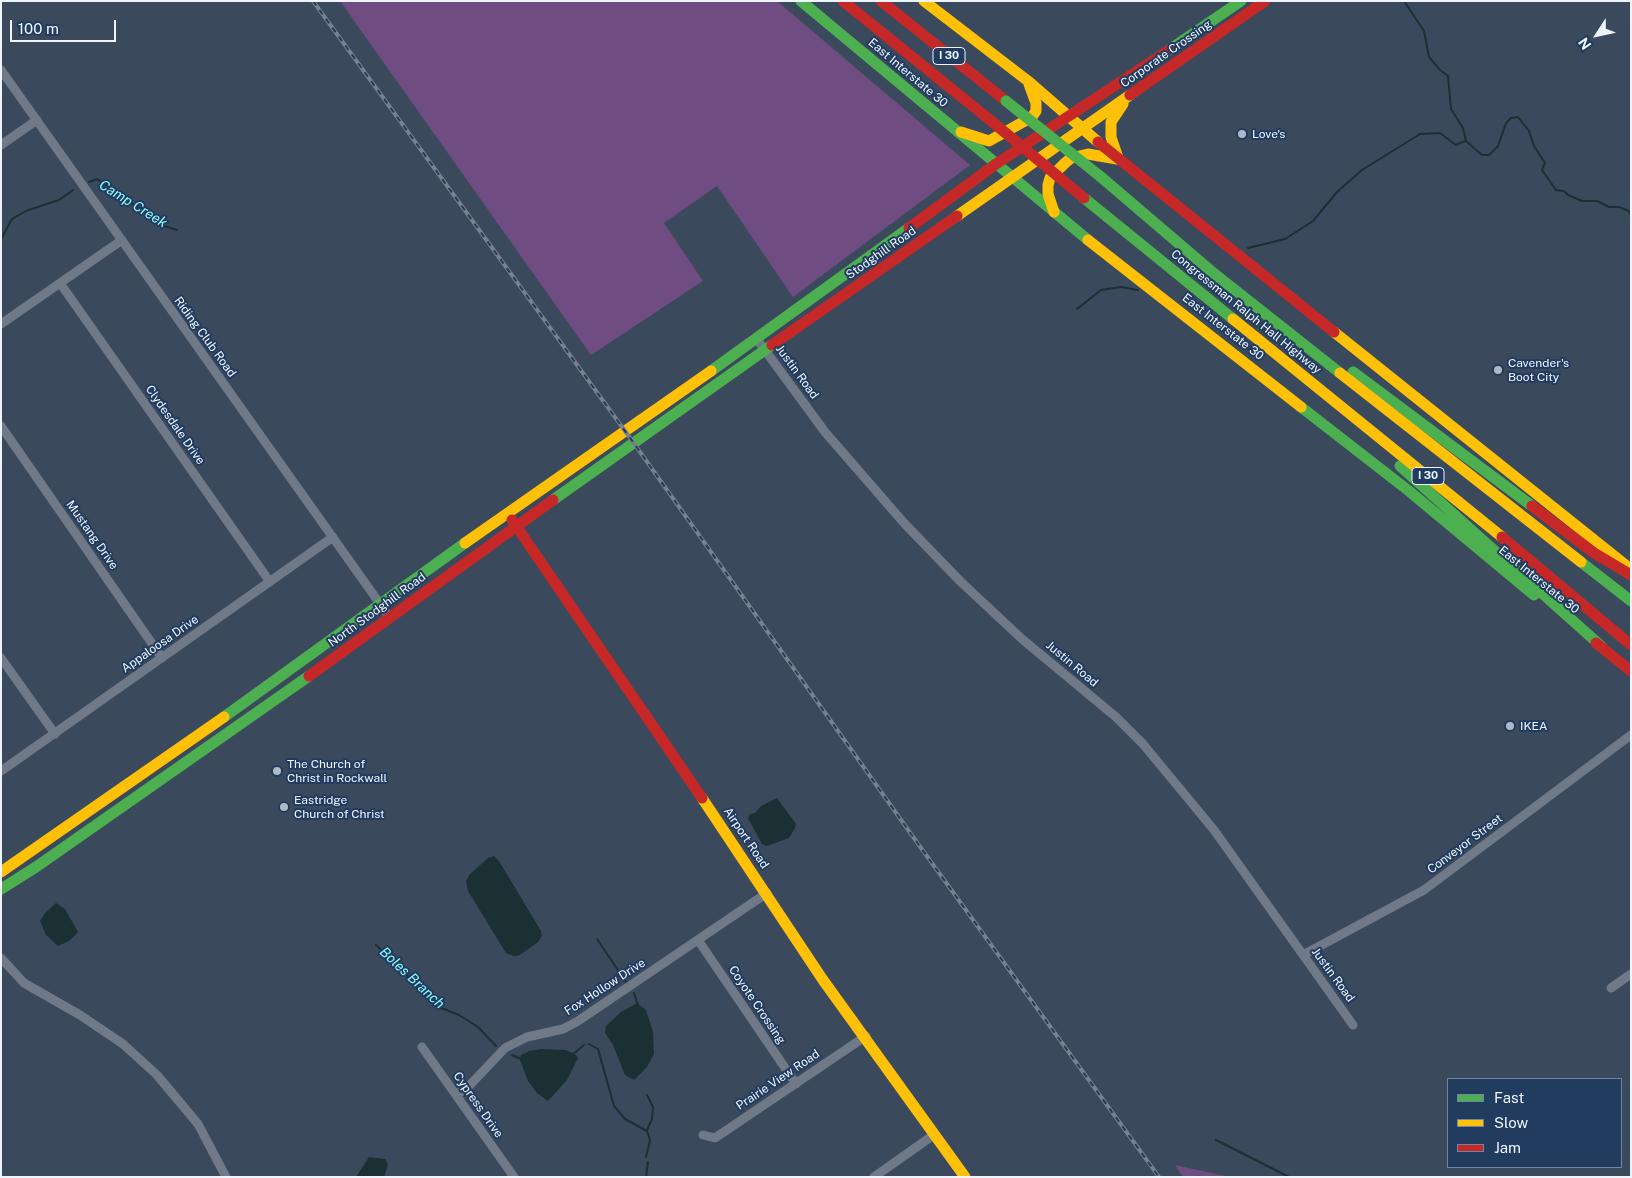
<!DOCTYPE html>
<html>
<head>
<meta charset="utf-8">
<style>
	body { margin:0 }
	#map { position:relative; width:1632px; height:1178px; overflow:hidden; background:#3b495d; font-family:"Public Sans",sans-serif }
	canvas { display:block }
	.frame { position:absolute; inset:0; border:2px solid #eef5fe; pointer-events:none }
	.legend { position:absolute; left:1447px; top:1078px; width:175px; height:90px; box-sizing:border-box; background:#223c60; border:1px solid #74869f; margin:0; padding:6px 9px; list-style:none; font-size:15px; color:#eef5fe }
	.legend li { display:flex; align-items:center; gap:10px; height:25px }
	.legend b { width:25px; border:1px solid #74869f }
	.north { position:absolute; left:1572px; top:10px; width:50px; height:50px; -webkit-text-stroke:4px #223c60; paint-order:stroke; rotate:235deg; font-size:14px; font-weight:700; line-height:20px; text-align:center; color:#eef5fe }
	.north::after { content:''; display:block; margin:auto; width:18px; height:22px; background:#eef5fe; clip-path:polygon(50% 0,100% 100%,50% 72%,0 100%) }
	.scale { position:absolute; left:10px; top:20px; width:106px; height:22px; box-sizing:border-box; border:2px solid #eef5fe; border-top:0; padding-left:6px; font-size:15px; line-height:18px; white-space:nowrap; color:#eef5fe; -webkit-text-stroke:4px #223c60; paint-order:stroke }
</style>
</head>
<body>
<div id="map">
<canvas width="1632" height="1178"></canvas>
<div class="frame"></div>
<ul class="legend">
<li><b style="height:6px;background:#4caf50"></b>Fast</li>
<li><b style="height:6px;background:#ffc107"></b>Slow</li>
<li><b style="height:6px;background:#c62828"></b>Jam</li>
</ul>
<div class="north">N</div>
<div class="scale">100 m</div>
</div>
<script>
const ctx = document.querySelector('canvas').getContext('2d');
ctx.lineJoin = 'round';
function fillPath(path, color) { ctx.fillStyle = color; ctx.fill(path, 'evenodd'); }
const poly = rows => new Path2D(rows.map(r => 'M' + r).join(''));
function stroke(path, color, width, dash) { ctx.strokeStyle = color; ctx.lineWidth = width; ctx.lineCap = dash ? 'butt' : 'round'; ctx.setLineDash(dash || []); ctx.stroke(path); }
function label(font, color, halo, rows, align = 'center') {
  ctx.font = font + ' "Public Sans",sans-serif'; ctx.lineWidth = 4; ctx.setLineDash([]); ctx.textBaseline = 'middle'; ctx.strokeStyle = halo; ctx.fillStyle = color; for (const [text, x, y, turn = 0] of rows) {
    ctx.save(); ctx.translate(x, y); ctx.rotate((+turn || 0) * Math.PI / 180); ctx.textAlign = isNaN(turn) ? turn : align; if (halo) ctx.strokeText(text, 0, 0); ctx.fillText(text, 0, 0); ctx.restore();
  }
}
const green = poly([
	[340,1,777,1,970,165,793,297,717,186,664,223,703,281,591,355],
	[1175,1165,1230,1177,1183,1177]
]);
const water = poly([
	[777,798,796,824,795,828,789,838,767,846,762,844,748,818,750,814,755,813,761,806],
	[494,856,499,861,541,931,542,936,538,942,520,955,514,956,506,953,468,891,466,881,470,874,488,858],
	[56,903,65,909,78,932,69,941,58,946,46,935,40,921,45,913],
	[637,1003,646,1010,653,1032,654,1054,647,1067,634,1080,625,1075,613,1045,605,1033,606,1026,621,1012],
	[541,1049,566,1050,576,1055,578,1058,567,1080,548,1101,537,1093,528,1081,520,1060,521,1055,529,1051],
	[369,1157,385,1159,388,1164,384,1177,356,1177]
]);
const stream = poly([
	[1404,1,1424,31,1429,57,1440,70,1448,76,1451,109,1463,128,1466,141,1482,155,1489,155,1498,146,1506,123,1511,118,1518,117,1529,131,1534,146,1545,163,1542,170,1556,190,1564,191,1568,195,1582,201,1597,201,1609,207,1619,207,1629,211,1631,215],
	[89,182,97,179,164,226,177,230],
	[1,239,12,219,26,211,59,200,73,190],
	[1248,248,1285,239,1313,221,1337,192,1362,170,1420,134,1440,133,1456,145,1465,141],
	[1077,309,1101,290,1121,287,1138,290],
	[597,939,626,982],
	[376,945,439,1007,459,1015,478,1027,496,1046],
	[634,993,638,1005],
	[589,1044,598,1049,614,1106,625,1119,647,1131,650,1140,646,1157],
	[512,1055,521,1059],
	[572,1055,584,1045],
	[647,1130,652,1119,653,1107,647,1095],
	[1216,1140,1289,1177],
	[646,1177,648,1162]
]);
const street = poly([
	[1,70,390,618],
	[1,145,37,120],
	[60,283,270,582],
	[1,324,122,240],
	[756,338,825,432,904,523,960,581,1022,639,1116,717,1143,744,1214,830,1353,1025],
	[1,426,162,658],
	[1,658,55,734],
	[1,771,333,537],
	[698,940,796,1084],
	[1303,955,1424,890,1631,735],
	[1,958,24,983,80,1015,123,1044,157,1075,198,1124,226,1177],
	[1611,988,1631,974],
	[422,1047,514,1177],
	[456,1095,470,1085,505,1048,527,1037,563,1029,578,1021,767,893],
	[703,1135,715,1138,866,1036],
	[874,1177,935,1134]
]);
const fast = poly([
	[801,1,1088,240],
	[1169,50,1241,1],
	[1101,177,1211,271,1340,373],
	[1084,198,1233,319],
	[711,371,909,228],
	[1353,372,1532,506],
	[1301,407,1409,491,1534,595],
	[1400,466,1601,646],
	[553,500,772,345],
	[1581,562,1631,601],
	[224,717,465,543],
	[1,889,36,867,309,676]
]);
const slow = poly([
	[924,1,1028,81,1098,142],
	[961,132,989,141,1032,117,1036,111,1036,103,1029,84],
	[1118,158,1111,137,1111,122,1123,104],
	[1054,212,1048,194,1048,185,1050,178,1065,163,1071,158,1088,154,1117,159],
	[957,216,1130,95],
	[1088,240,1301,407],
	[1233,319,1502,537],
	[1334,332,1628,567],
	[1340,373,1581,562],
	[465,543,711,371],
	[702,798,823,980,965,1177],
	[1,872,224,717]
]);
const jam = poly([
	[843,1,990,120],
	[881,1,1006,101],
	[1130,95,1265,1],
	[1098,142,1334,332],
	[909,228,996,164,1169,50],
	[772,345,957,216],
	[1532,506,1594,553,1631,575],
	[512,520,702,798],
	[1502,537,1631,645],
	[1596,643,1631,671],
	[309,676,553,500]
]);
const rail = poly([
	[313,1,633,442,921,848,1159,1177]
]);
const fastBridge = poly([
	[1006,101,1101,177]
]);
const jamBridge = poly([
	[990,120,1084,198]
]);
const markers = [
	[1242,134,5,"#afb9c6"],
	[1498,370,5,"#afb9c6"],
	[1510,726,5,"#afb9c6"],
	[277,771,5,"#afb9c6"],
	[284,807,5,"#afb9c6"]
];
const shields = [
	[949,56,32],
	[1428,476,32]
];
const shieldNames = [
	["I 30",949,56],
	["I 30",1428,476]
];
const streetNames = [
	["Corporate Crossing",1166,54,-35],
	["East Interstate 30",908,73,40],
	["Stodghill Road",881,253,-35],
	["Congressman Ralph Hall Highway",1246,312,39],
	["East Interstate 30",1223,327,38],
	["Riding Club Road",205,337,54],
	["Justin Road",797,372,54],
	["Clydesdale Drive",175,425,55],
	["Mustang Drive",92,535,55],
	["East Interstate 30",1539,580,39],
	["North Stodghill Road",377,610,-36],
	["Appaloosa Drive",160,644,-35],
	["Justin Road",1072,664,40],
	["Airport Road",746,838,56],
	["Conveyor Street",1465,844,-37],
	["Justin Road",1333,975,54],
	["Fox Hollow Drive",605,987,-33],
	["Coyote Crossing",757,1005,56],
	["Prairie View Road",778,1080,-34],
	["Cypress Drive",478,1105,55]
];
const poiNames = [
	["Love's",1252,134],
	["Cavender's",1508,363],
	["Boot City",1508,377],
	["IKEA",1520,726],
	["The Church of",287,764],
	["Christ in Rockwall",287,778],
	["Eastridge",294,800],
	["Church of Christ",294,814]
];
const waterNames = [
	["Camp Creek",133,204,32],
	["Boles Branch",412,978,43]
];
fillPath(green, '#6f4c81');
fillPath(water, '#1b3032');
stroke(stream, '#1b3032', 2);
stroke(street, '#707987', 9);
stroke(fast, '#4caf50', 11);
stroke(slow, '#ffc107', 11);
stroke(jam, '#c62828', 11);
stroke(rail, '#78818e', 4);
stroke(rail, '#223c60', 2, [5.5]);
stroke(fastBridge, '#4caf50', 11);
stroke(jamBridge, '#c62828', 11);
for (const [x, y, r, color] of markers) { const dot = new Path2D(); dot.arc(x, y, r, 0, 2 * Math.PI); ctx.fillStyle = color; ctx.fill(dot); stroke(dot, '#223c60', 2); }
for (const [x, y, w] of shields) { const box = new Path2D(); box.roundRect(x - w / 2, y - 8.5, w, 17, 4); ctx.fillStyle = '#223c60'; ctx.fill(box); stroke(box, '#eef5fe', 1); }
label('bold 11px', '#eef5fe', null, shieldNames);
label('12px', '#eef5fe', '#223c60', streetNames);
label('12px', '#eef5fe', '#223c60', poiNames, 'left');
label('italic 14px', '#8cfafb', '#223c60', waterNames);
</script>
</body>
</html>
